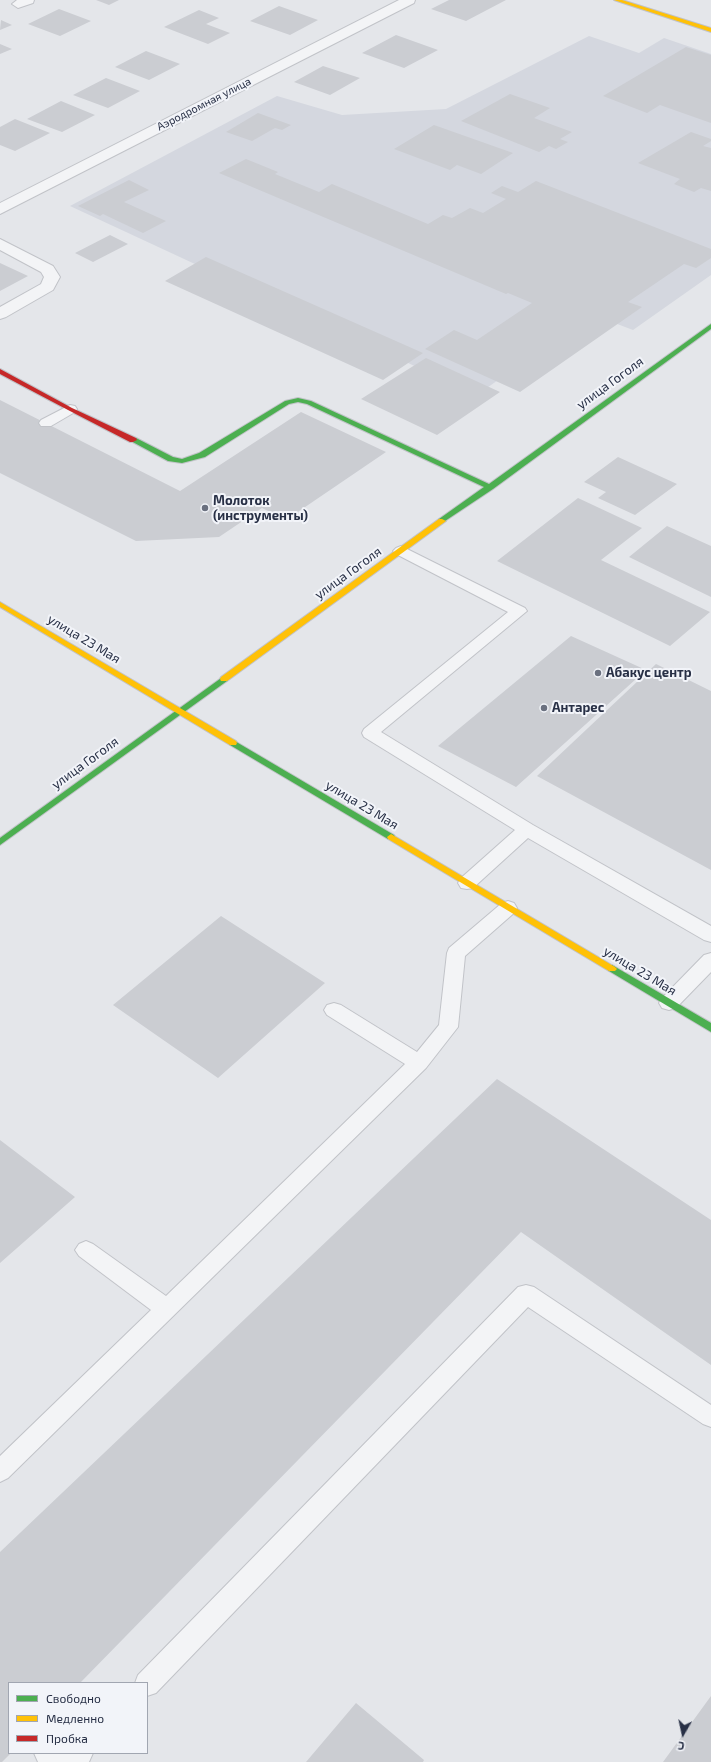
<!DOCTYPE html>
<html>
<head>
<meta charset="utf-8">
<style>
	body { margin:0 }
	#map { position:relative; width:711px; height:1762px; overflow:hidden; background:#e4e6ea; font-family:"Exo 2",sans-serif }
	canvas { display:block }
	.legend { position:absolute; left:8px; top:1682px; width:140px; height:72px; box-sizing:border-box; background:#f2f4f9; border:1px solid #a1a6b1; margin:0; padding:5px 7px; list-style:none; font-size:12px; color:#283046 }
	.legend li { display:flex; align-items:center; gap:8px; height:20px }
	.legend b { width:20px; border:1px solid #a1a6b1 }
	.north { position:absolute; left:663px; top:1714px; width:40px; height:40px; -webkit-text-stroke:3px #f2f4f9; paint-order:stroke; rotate:189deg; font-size:11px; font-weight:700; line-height:16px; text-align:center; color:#283046 }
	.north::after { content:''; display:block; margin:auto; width:14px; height:18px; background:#283046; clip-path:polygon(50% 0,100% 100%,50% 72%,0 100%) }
</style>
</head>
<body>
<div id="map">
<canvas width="711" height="1762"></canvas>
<ul class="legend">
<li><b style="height:5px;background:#4caf50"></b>Свободно</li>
<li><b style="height:5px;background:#ffc107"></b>Медленно</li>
<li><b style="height:5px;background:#c62828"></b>Пробка</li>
</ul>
<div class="north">С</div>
</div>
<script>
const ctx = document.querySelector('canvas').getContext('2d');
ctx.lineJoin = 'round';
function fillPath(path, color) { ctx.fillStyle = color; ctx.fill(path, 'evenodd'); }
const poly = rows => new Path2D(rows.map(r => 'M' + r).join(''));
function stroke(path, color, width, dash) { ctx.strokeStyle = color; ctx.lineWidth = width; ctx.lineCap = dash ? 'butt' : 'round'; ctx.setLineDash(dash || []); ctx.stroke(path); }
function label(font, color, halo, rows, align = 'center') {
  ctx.font = font + ' "Exo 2",sans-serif'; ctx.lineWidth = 4; ctx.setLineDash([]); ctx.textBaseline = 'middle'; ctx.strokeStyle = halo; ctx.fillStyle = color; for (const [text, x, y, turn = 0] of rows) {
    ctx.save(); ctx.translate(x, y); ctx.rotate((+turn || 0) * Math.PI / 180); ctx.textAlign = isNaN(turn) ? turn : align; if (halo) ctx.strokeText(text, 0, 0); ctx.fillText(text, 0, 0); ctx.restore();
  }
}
const built = poly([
	[589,36,639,53,664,38,711,54,711,275,633,330,591,314,477,395,70,206,277,96,342,115,446,109]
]);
const building = poly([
	[96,0,119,0,109,5],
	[449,0,506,0,466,21,431,9],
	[279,6,318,20,290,35,250,21],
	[59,9,91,21,60,36,28,24],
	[199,10,219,18,206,24,230,33,208,44,164,27],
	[1,20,12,25,0,30],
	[396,35,438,50,404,68,362,53],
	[0,44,12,49,0,54],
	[686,47,711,55,711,123,660,105,647,113,603,96],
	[146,51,180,64,149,80,115,67],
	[323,66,360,78,330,95,294,82],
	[106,78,140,91,108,108,73,95],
	[510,94,550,108,534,118,572,132,560,139,568,142,556,149,549,146,539,152,461,121],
	[61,101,95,115,62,132,27,119],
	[258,113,291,125,282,130,275,128,252,141,226,132],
	[15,119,50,133,15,151,0,145,0,127],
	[434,125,513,153,481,174,457,165,450,170,394,149],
	[691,132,711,139,711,141,703,146,711,148,711,191,701,188,694,192,674,184,680,179,638,163],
	[246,159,278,172,275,174,319,192,332,184,428,224,443,215,452,218,470,208,483,213,506,199,491,193,502,186,518,192,536,181,711,249,711,258,696,268,684,264,628,302,642,307,520,392,425,349,454,330,477,340,532,303,508,293,506,294,219,173],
	[129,180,149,190,124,202,166,221,143,233,103,214,100,216,78,206],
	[110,235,128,244,93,262,75,253],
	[206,257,423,353,383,380,165,281],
	[0,263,28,276,0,291],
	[426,358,500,392,437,435,361,399],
	[0,400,180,491,301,412,386,452,286,520,262,508,219,537,136,541,0,473],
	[618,457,677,484,635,515,598,498,606,492,584,482],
	[578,498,642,528,601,560,710,612,670,646,497,561],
	[667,526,711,546,711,597,629,557],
	[571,636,646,670,516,787,438,746],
	[656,664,711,691,711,870,537,776],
	[221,916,325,983,218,1078,113,1005],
	[497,1079,711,1220,711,1365,521,1232,80,1683,9,1683,9,1753,11,1753,2,1762,0,1762,0,1552],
	[0,1140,75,1197,0,1263],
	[711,1696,711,1762,663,1762],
	[356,1703,424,1760,423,1762,306,1762]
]);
const lane = poly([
	[70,405,75,406,77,409,75,412,51,426,41,426,39,423,41,420,70,405],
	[401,546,525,608,527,611,381,732,533,825,711,926,711,942,704,940,528,838,473,888,467,889,461,888,458,883,461,878,515,830,364,737,362,733,364,729,508,612,396,554,393,551,396,548,401,546],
	[508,901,514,903,517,908,514,913,465,956,458,1027,426,1068,8,1478,0,1482,0,1456,151,1310,79,1256,75,1250,79,1244,86,1241,93,1244,166,1296,405,1064,327,1015,324,1010,327,1005,334,1003,341,1005,417,1052,439,1025,447,953,449,948,502,903,508,901],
	[711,953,711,972,676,1008,669,1010,662,1008,659,1003,662,998,704,955,711,953],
	[526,1285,534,1287,711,1405,711,1427,703,1424,528,1307,156,1693,147,1696,147,1683,135,1683,138,1675,518,1287,526,1285],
	[34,1753,93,1753,89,1762,38,1762,34,1753]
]);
const street = poly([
	[17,0,34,0,33,3,18,8,12,4,17,0],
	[399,0,415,0,414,3,0,214,0,203,399,0],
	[0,239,53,266,60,277,53,290,6,317,0,319,0,307,41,284,44,277,41,272,0,250,0,239]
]);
const fast = poly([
	[711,324,711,329,493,489,442,523,438,521,439,519,484,487,307,404,298,402,289,404,205,457,182,463,168,461,129,440,133,438,136,438,173,457,182,459,199,453,285,401,298,398,311,401,489,484,711,324],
	[224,676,228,679,227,681,0,845,0,838,224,676],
	[233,740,394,835,395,837,394,839,388,839,230,745,229,743,230,741,233,740],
	[612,965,711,1023,711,1032,609,971,607,969,609,967,612,965]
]);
const slow = poly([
	[614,0,622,0,711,28,711,32,614,0],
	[439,519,442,519,446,521,227,681,221,681,220,679,221,677,439,519],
	[0,602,236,741,237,743,236,745,230,745,0,607,0,602],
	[391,834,615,967,617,969,615,971,609,971,388,839,387,837,391,834]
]);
const jam = poly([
	[0,369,72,408,136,438,137,440,133,442,130,442,68,410,0,374,0,369]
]);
const markers = [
	[205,508,4,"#6a707f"],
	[598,673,4,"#6a707f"],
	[544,708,4,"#6a707f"]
];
const farStreetnames = [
	["Аэродромная улица",204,104,-27]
];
const streetNames = [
	["улица Гоголя",610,383,-36],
	["улица Гоголя",348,573,-36],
	["улица 23 Мая",84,639,31],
	["улица Гоголя",85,763,-36],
	["улица 23 Мая",362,805,31],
	["улица 23 Мая",640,971,31]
];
const poiNames = [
	["Молоток",213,501],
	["(инструменты)",213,516],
	["Абакус центр",606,673],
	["Антарес",552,708]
];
fillPath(built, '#d4d7df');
fillPath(building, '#cbcdd2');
stroke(lane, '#c1c3c8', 2);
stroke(street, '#c1c3c8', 2);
stroke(fast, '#c1c3c8', 2);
stroke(slow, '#c1c3c8', 2);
stroke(jam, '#c1c3c8', 2);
fillPath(lane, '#f3f4f6');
fillPath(street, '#f3f4f6');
fillPath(fast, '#4caf50');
fillPath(slow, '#ffc107');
fillPath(jam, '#c62828');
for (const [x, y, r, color] of markers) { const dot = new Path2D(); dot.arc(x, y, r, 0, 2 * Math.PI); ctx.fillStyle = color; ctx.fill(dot); stroke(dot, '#f2f4f9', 1.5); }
label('11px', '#283046', '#f2f4f9', farStreetnames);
label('13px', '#283046', '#f2f4f9', streetNames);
label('bold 13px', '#283046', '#f2f4f9', poiNames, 'left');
</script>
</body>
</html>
